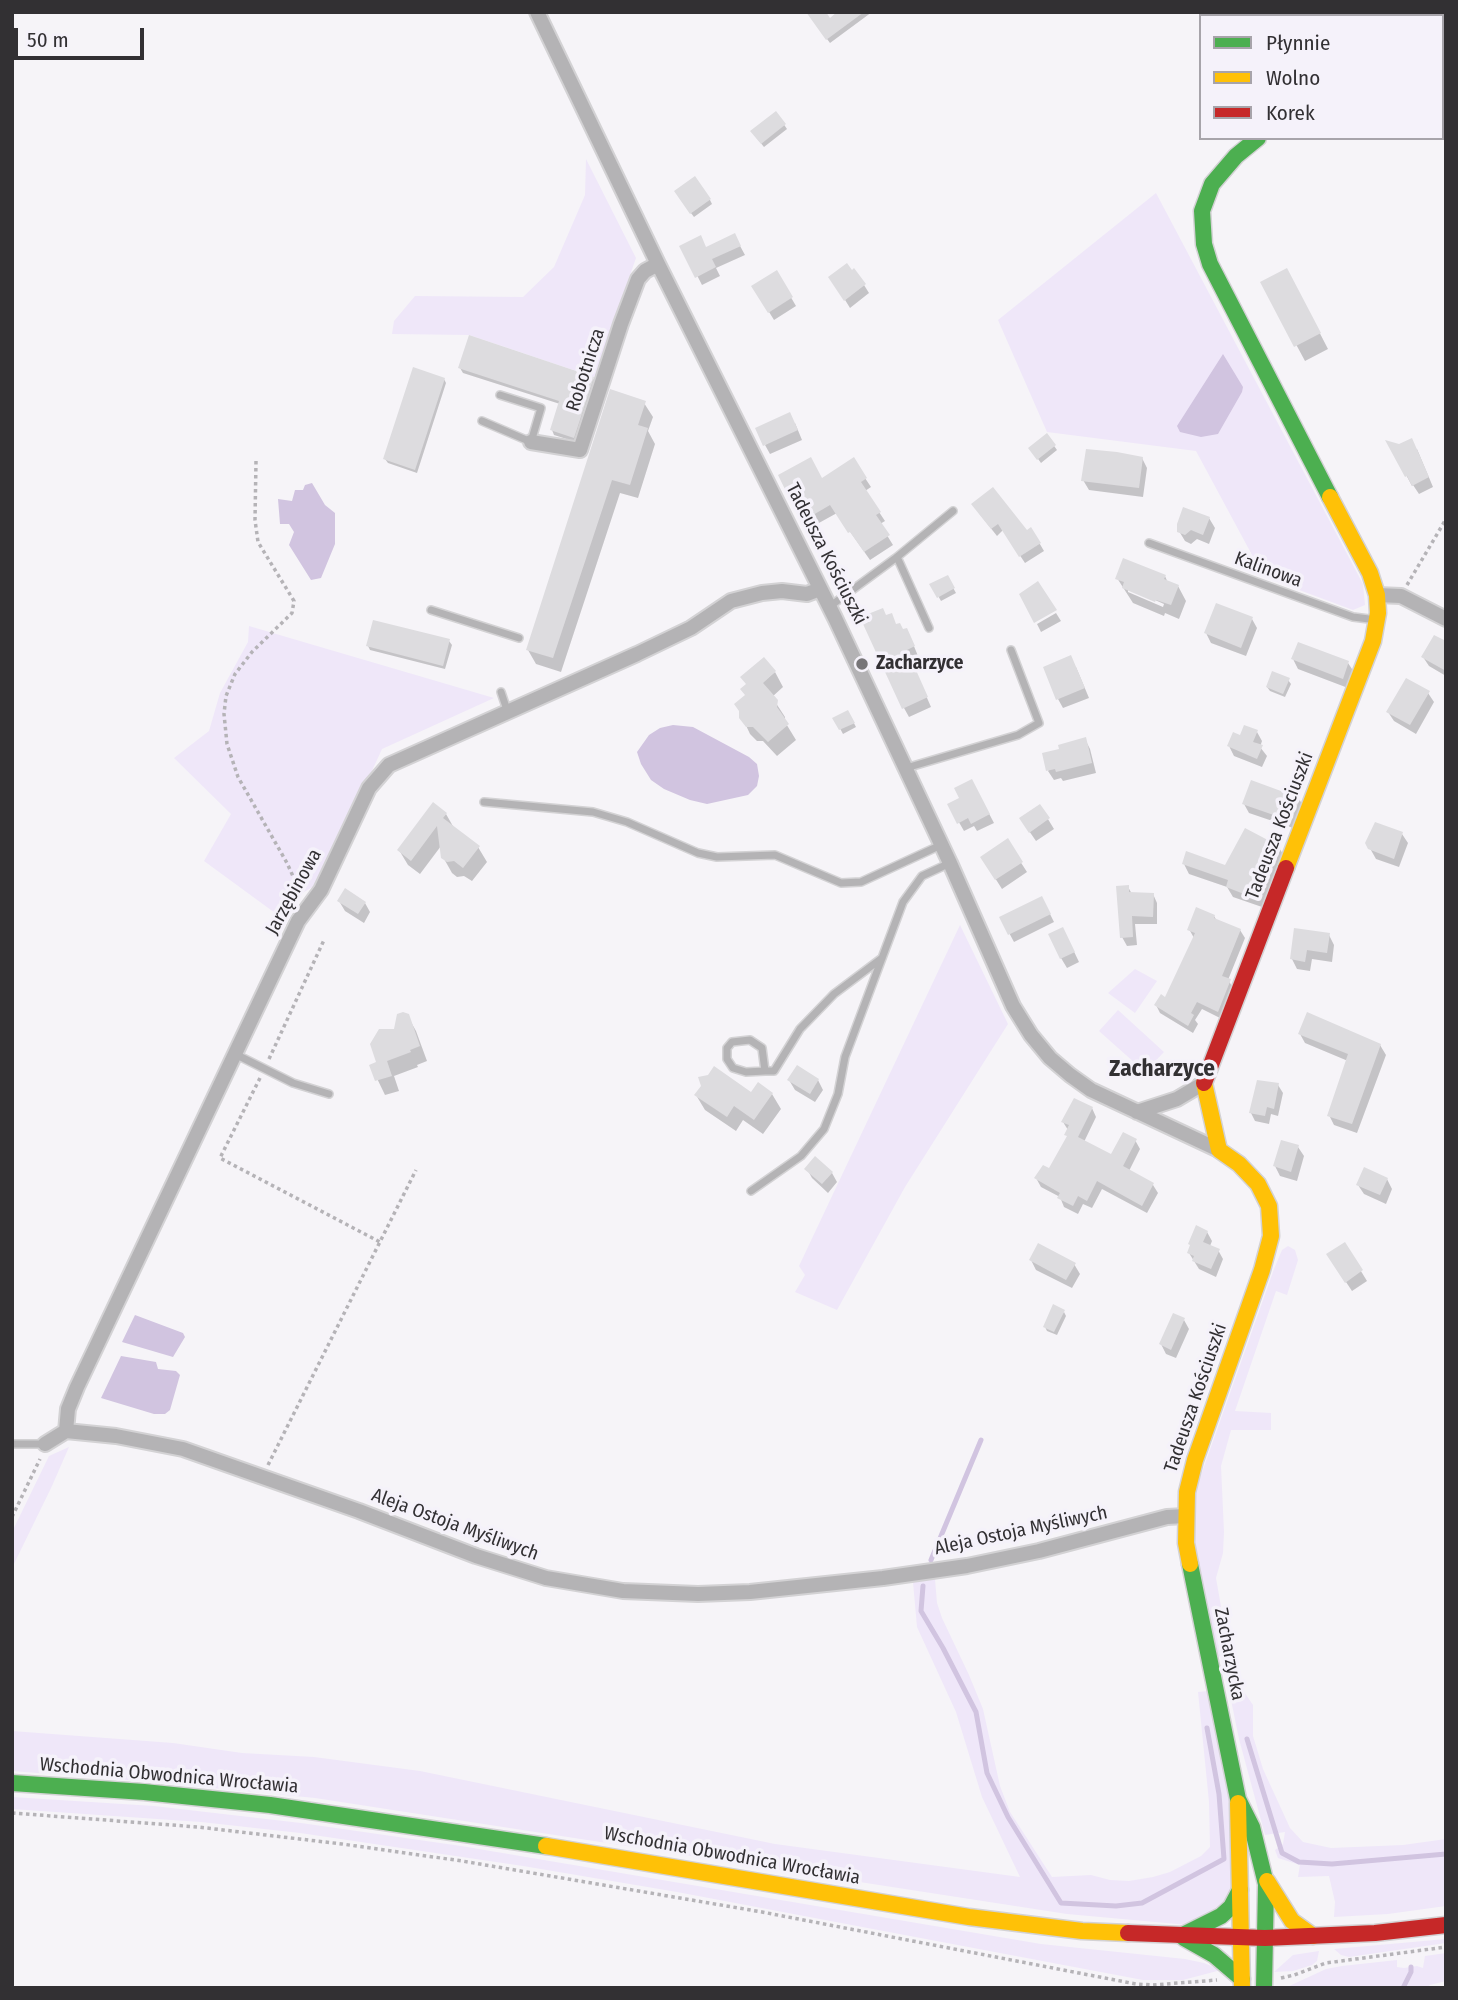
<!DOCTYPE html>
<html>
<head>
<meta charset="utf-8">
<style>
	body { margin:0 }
	#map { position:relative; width:1458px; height:2000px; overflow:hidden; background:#f6f4f8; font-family:"Fira Sans Condensed",sans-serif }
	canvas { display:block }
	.frame { position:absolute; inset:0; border:14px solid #323033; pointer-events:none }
	.legend { position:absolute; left:1199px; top:14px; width:245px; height:126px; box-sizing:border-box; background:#f5f2fa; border:2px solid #a7a4aa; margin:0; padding:9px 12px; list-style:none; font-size:21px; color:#323033 }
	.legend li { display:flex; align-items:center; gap:14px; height:35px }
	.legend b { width:35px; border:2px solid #a7a4aa }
	.scale { position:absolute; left:14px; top:28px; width:130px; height:32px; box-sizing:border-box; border:4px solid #323033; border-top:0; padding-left:9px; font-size:21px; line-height:24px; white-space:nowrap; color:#323033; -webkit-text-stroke:5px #f5f2fa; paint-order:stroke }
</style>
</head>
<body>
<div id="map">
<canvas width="1458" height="2000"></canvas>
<div class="frame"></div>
<ul class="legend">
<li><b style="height:9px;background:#4caf50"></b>Płynnie</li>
<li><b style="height:9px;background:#ffc107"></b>Wolno</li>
<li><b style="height:9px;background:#c62828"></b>Korek</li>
</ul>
<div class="scale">50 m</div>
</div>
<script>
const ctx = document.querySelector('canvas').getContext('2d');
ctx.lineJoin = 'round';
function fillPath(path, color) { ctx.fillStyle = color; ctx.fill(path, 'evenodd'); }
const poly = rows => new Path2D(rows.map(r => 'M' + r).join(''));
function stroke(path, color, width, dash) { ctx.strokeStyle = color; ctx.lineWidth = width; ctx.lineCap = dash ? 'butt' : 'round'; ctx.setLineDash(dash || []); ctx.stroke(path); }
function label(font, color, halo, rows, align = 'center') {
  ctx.font = font + ' "Fira Sans Condensed",sans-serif'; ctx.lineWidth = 7; ctx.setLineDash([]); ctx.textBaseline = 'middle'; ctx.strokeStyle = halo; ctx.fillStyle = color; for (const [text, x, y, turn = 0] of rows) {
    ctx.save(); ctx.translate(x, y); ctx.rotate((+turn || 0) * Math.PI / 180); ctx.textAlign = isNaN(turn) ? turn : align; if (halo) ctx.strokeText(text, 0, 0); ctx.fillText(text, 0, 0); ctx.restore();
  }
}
const green = poly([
	[586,159,636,258,594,377,469,335,392,334,394,321,415,296,523,297,554,267,585,195],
	[1156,193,1363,584,1365,605,1353,610,1248,571,1252,555,1196,451,1047,432,998,320],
	[249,626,494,698,382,749,321,882,299,895,286,921,204,861,231,814,174,758,209,731,220,693,248,642],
	[960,925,1008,1024,905,1187,837,1310,795,1292,805,1275,799,1266],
	[1135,969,1157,981,1135,1013,1108,993],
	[1118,1010,1164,1052,1145,1072,1099,1031],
	[1288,1246,1295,1250,1298,1260,1287,1295,1276,1291,1235,1411,1271,1413,1271,1430,1231,1430,1221,1466,1224,1532,1223,1553,1216,1578,1230,1658,1240,1686,1253,1705,1253,1736,1263,1769,1290,1828,1303,1842,1331,1848,1403,1845,1446,1839,1446,1906,1388,1914,1334,1917,1335,1902,1329,1876,1298,1877,1300,1865,1278,1858,1275,1850,1283,1844,1285,1832,1265,1835,1239,1739,1222,1656,1216,1657,1197,1560,1194,1528,1196,1489,1274,1269,1282,1250],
	[69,1447,52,1486,12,1568,12,1532,49,1456],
	[935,1579,937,1603,942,1618,969,1675,983,1709,1000,1786,1010,1812,1052,1877,1091,1875,1110,1880,1129,1881,1153,1877,1170,1872,1201,1856,1210,1847,1209,1802,1198,1692,1208,1691,1230,1800,1236,1885,1229,1902,1188,1925,1067,1914,315,1798,141,1781,12,1771,12,1731,173,1743,242,1753,314,1757,420,1771,775,1844,1020,1877,982,1797,956,1712,917,1627,913,1582],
	[12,1797,154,1806,301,1823,461,1846,1041,1944,1185,1959,1204,1963,1221,1970,1183,1980,1143,1980,677,1892,523,1866,300,1833,201,1822,12,1809],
	[1446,1939,1446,1943,1349,1957,1341,1955,1334,1949],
	[1319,1951,1317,1961,1312,1965,1293,1971,1274,1972,1293,1955],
	[1446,1953,1446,1981,1430,1985,1427,1988,1285,1988,1326,1969,1342,1966,1397,1960,1397,1967,1404,1968,1417,1966,1423,1968,1425,1956]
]);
const water = poly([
	[1223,354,1243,387,1242,392,1218,434,1201,437,1180,432,1177,426],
	[312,483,325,505,335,513,335,544,321,578,311,580,289,545,294,532,289,524,280,524,278,499,292,501,295,490,303,490,305,485],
	[673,725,693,727,749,757,757,764,759,776,757,786,748,795,707,804,690,800,664,789,651,780,641,764,637,752,649,735,660,728],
	[135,1315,183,1333,185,1337,173,1357,122,1342],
	[121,1356,156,1362,158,1369,176,1371,180,1375,170,1410,165,1414,154,1414,101,1398]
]);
const shadow = poly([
	[807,12,830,20,840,12,872,12,830,43],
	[776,113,787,129,764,147,755,136],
	[678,196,710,200,712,204,694,217],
	[739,244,745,255,716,268,720,276,702,285,682,246,706,249],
	[776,272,796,306,774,320,753,286],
	[831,277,864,285,869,293,850,308],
	[1263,283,1295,285,1328,349,1305,361],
	[460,368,593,378,595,383,576,442,554,435,552,430,560,404,463,373],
	[444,379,446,383,417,473,388,463,385,459],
	[644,403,653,417,648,431,655,444,638,498,620,493,561,672,536,664,528,650],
	[795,423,802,440,770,454,765,445],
	[1047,436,1057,450,1041,463,1033,452],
	[1389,443,1417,449,1433,487,1419,494,1413,485,1412,486],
	[1142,458,1147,468,1143,497,1089,490,1083,480],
	[853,460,871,487,865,491,885,521,880,524,893,545,870,560,837,513,808,529,803,521,822,480],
	[978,512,1027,532,1031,529,1044,551,1025,563,1003,530,997,536],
	[1209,518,1215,528,1209,544,1197,539,1191,544,1185,541,1179,531],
	[1165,576,1168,583,1178,586,1186,601,1179,619,1165,613,1164,616,1133,603,1117,578],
	[1128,588,1164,604,1163,607,1128,592],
	[947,577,956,593,941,601,932,585],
	[1056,613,1061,621,1041,632,1037,624],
	[886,617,911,639,918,656,910,659,931,707,909,717,904,708],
	[1252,619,1257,628,1246,656,1211,643,1206,633],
	[1446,637,1446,676,1429,666,1423,657,1443,642],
	[449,641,452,645,445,669,370,650,368,646],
	[1293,659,1348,663,1354,672,1348,688,1298,669],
	[1076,667,1089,698,1063,708,1058,699],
	[775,672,783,687,772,697,785,717,785,722,796,740,777,756,763,741,757,741,750,734,736,704],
	[1288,680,1291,684,1285,697,1270,691,1267,687],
	[1428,693,1434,702,1416,734,1394,721,1388,712],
	[848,712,856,727,843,734,835,719],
	[1257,732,1262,741,1260,747,1267,756,1262,767,1234,756,1229,746,1241,738],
	[1085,739,1090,749,1096,773,1063,781,1061,778,1054,780,1048,771,1062,750],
	[972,781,994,823,977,831,974,826,964,831,949,805,962,799],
	[1299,799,1304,807,1296,829,1249,813,1244,804],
	[1040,806,1054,829,1036,841,1027,828],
	[446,814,454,828,478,847,487,862,472,881,464,876,457,877,452,873,443,857,441,846,420,874,408,865,399,850],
	[1402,834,1408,843,1399,867,1376,859,1367,843],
	[1007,841,1027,872,1002,889,988,867],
	[1280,849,1285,858,1262,907,1233,897,1227,887,1189,874,1184,864,1226,867],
	[1128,887,1132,894,1153,894,1157,903,1157,924,1135,924,1137,945,1127,946,1122,937],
	[339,901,365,903,370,912,364,923,345,911],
	[1046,906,1054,922,1014,942,1001,918],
	[1214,916,1217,921,1240,930,1245,938,1228,980,1234,989,1222,1019,1202,1009,1195,1020,1198,1024,1193,1033,1160,1013,1156,1005,1166,999,1194,938,1189,929],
	[1329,935,1334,945,1332,962,1312,959,1310,971,1297,969,1292,959],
	[1068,939,1079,962,1067,968,1061,958],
	[407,1015,416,1031,427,1061,417,1065,418,1067,394,1076,399,1091,385,1095,371,1066,379,1064,396,1031],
	[1300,1034,1380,1045,1386,1055,1357,1133,1334,1125,1329,1115,1348,1061,1305,1043],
	[789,1080,818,1080,823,1090,815,1102,795,1090],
	[1278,1085,1283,1093,1278,1116,1271,1114,1269,1124,1255,1121,1251,1113],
	[772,1094,781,1109,763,1134,743,1120,736,1131,705,1110,696,1095],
	[1092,1108,1096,1117,1084,1142,1112,1157,1135,1140,1140,1149,1129,1171,1153,1185,1158,1193,1147,1213,1102,1189,1092,1208,1083,1204,1078,1214,1064,1207,1060,1197,1041,1187,1036,1178,1049,1170,1068,1137,1068,1130,1063,1122],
	[1298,1147,1304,1156,1297,1181,1280,1176,1275,1166],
	[807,1169,832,1173,837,1182,828,1193,812,1178],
	[1387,1179,1392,1189,1386,1204,1364,1194,1358,1185],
	[1207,1232,1212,1241,1210,1246,1218,1250,1223,1259,1216,1277,1199,1269,1189,1253],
	[1345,1245,1367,1281,1352,1291,1334,1264],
	[1031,1260,1074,1264,1080,1274,1072,1288,1036,1270],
	[1064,1312,1066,1316,1057,1335,1047,1331,1045,1327],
	[1184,1320,1189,1329,1176,1358,1166,1354,1161,1344]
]);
const stream = poly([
	[931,1560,981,1440],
	[923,1586,921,1611,943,1648,976,1712,987,1773,1008,1817,1061,1903,1116,1906,1142,1903,1224,1859,1219,1794,1207,1728],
	[1247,1739,1282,1853,1299,1862,1332,1864,1446,1854],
	[1403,1988,1411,1972,1411,1967]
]);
const building = poly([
	[806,12,826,12,830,18,837,12,864,12,826,40],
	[776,111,786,124,761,144,750,131],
	[695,176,711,199,690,214,674,191],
	[735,233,741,246,712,259,716,267,695,278,679,246,701,235,706,247],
	[847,263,852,270,854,268,866,284,844,301,828,277],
	[1287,268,1321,333,1294,347,1260,282],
	[777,270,793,297,768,313,751,286],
	[469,335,594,377,574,438,550,430,559,401,458,368],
	[413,367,445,378,415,470,383,459],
	[610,389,646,401,638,425,648,428,630,485,612,480,553,658,526,650],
	[790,412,798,430,763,446,755,428],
	[1047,433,1056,445,1037,460,1028,448],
	[1412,438,1429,477,1412,486,1407,476,1405,477,1385,440,1399,444],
	[1086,449,1117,452,1143,457,1139,488,1081,481],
	[811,457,822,478,854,457,867,478,861,482,881,512,876,515,890,535,864,552,850,532,848,533,830,505,801,522,778,475],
	[993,487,1027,530,1031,527,1041,543,1019,557,998,524,991,529,971,504],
	[1183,507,1210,517,1203,535,1191,530,1185,535,1177,532,1177,524],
	[1123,558,1166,575,1164,579,1179,585,1171,605,1156,600,1155,602,1122,588,1124,582,1115,579],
	[948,575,955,588,937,598,929,584],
	[1038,581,1057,610,1034,623,1019,594],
	[1216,603,1253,617,1241,648,1204,633],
	[883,608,886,615,892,613,896,624,900,623,903,629,907,628,915,646,907,650,928,697,902,709,863,624,871,621,868,614],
	[373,620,450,639,443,666,366,646],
	[1434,635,1446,641,1446,671,1421,657],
	[1298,642,1349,661,1343,679,1291,659],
	[1071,655,1085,688,1056,700,1043,667],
	[764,657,776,671,763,683,778,700,777,707,789,724,768,742,753,727,746,727,739,718,739,711,734,704,745,695,740,689,746,684,740,677],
	[1272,671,1290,678,1283,694,1266,687],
	[1406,678,1430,691,1410,725,1386,712],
	[848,710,855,723,839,730,832,718],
	[1244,725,1258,730,1253,742,1263,745,1257,759,1227,746,1233,732,1240,735],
	[1086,737,1092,763,1056,772,1055,769,1046,771,1042,753,1059,749,1058,745],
	[972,779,990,814,971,824,968,818,957,824,947,804,959,798,954,788],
	[1251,780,1300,798,1291,821,1242,804],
	[433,802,447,813,443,818,480,846,463,868,454,861,447,862,441,858,437,826,411,861,397,850],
	[1040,804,1050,818,1029,833,1019,818],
	[1375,822,1403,832,1394,859,1368,849,1365,843],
	[1245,828,1281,847,1274,866,1270,864,1257,899,1226,887,1228,880,1182,864,1186,851,1225,865],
	[1008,838,1023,862,995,880,980,857],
	[1129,885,1129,892,1154,893,1153,917,1132,916,1133,937,1120,938,1116,886],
	[345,888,366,902,358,914,337,901],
	[1042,896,1051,914,1008,935,999,917],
	[1196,907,1215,915,1214,918,1241,929,1222,976,1231,979,1218,1012,1197,1002,1191,1013,1194,1015,1188,1026,1154,1005,1161,994,1165,997,1195,933,1187,930],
	[1063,927,1075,952,1060,959,1048,934],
	[1294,928,1330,933,1327,953,1307,950,1305,962,1290,959],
	[403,1012,409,1014,420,1046,410,1050,411,1052,387,1061,392,1076,375,1081,369,1065,376,1062,370,1044,379,1029,394,1029,397,1014],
	[1307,1012,1381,1044,1352,1124,1327,1116,1348,1054,1298,1034],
	[797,1065,819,1079,810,1094,787,1080],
	[714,1066,751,1092,758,1082,773,1093,754,1120,734,1106,727,1117,694,1095,701,1086,698,1077,708,1075],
	[1257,1080,1279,1083,1274,1109,1267,1107,1265,1116,1249,1113],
	[1074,1098,1093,1107,1078,1137,1111,1154,1123,1132,1137,1139,1123,1166,1154,1183,1142,1206,1097,1181,1087,1201,1078,1196,1073,1206,1057,1198,1060,1193,1034,1178,1043,1165,1049,1168,1067,1136,1064,1135,1069,1125,1061,1122],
	[1281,1140,1299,1145,1291,1172,1273,1166],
	[815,1156,833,1172,822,1184,804,1169],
	[1364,1167,1388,1178,1380,1195,1356,1185],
	[1196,1225,1208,1231,1203,1242,1220,1249,1211,1269,1192,1261,1194,1256,1187,1253,1190,1245,1188,1244],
	[1345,1242,1363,1270,1345,1283,1326,1254],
	[1038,1243,1076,1263,1066,1280,1029,1260],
	[1053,1304,1065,1310,1054,1332,1043,1327],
	[1173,1313,1185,1318,1171,1350,1159,1344]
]);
const path = poly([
	[1352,12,1355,16],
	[256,461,255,520,258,542,294,601,292,613,252,652,235,674,226,696,224,714,227,744,238,777,287,863,301,894],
	[1407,585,1446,519],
	[269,1059,324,940],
	[260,1078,220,1158,380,1242],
	[268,1465,416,1170],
	[12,1517,40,1459],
	[12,1813,198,1827,342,1844,462,1861,762,1912,1136,1984,1153,1985,1217,1980],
	[1281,1978,1294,1975,1326,1963,1446,1947]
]);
const lane = poly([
	[482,421,531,442,541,408,500,395],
	[1149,543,1353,617,1377,620],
	[897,557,929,628],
	[829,607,897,557,953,511],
	[431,610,519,638],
	[501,692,507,710],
	[906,768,1018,735,1039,723,1011,650],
	[484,802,593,812,627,822,698,853,717,857,775,855,841,883,861,882,941,845],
	[235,1054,293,1083,329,1094],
	[765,1071,762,1048,750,1040,732,1042,727,1048,727,1059,733,1068,746,1072,765,1071,774,1071,800,1029,834,994,882,958],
	[751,1191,801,1156,824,1129,838,1094,845,1057,903,902,922,876,950,863],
	[12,1444,45,1444]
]);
const street = poly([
	[537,12,658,264,835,618,950,863,1013,1006,1031,1035,1050,1058,1070,1075,1091,1090,1219,1150],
	[531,442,580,450,621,324,638,279,645,271,658,264],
	[1377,595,1401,596,1446,619],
	[1137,1112,1177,1099,1204,1083],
	[66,1431,68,1409,77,1387,298,921,321,890,369,788,389,765,637,654,691,628,731,601,762,593,782,591,807,594,820,589],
	[45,1444,66,1431,116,1436,183,1449,359,1511,476,1556,546,1578,623,1591,698,1594,750,1592,883,1578,967,1566,1039,1551,1167,1517,1185,1516]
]);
const fast = poly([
	[1400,16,1403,12],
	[1258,138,1236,156,1212,184,1202,211,1204,244,1210,264,1330,497],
	[1190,1564,1238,1799,1252,1827,1266,1884,1264,1988],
	[12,1783,144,1792,270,1805,546,1846],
	[1181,1936,1221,1916,1231,1907,1240,1890],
	[1184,1938,1214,1955,1242,1979]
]);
const slow = poly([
	[1286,868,1373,641,1378,613,1377,595,1370,573,1330,497],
	[1190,1564,1186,1543,1187,1492,1195,1460,1262,1270,1271,1236,1269,1206,1258,1184,1239,1164,1219,1150,1204,1083],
	[1238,1803,1242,1988],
	[546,1846,969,1917,1082,1931,1128,1933],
	[1267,1881,1292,1921,1313,1936]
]);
const jam = poly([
	[1204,1083,1286,868],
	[1128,1933,1265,1938,1375,1933,1446,1925]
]);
const markers = [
	[862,664,7,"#777578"]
];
const streetNames = [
	["Robotnicza",586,370,-72],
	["Tadeusza Kościuszki",826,554,63],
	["Kalinowa",1268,570,20],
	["Tadeusza Kościuszki",1280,826,-69],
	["Jarzębinowa",294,892,-61],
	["Tadeusza Kościuszki",1196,1398,-71],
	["Aleja Ostoja Myśliwych",455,1525,20],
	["Aleja Ostoja Myśliwych",1021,1531,-12],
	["Zacharzycka",1229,1654,79],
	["Wschodnia Obwodnica Wrocławia",169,1776,5],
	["Wschodnia Obwodnica Wrocławia",732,1856,10]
];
const poiNames = [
	["Zacharzyce",876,664]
];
const quarterNames = [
	["Zacharzyce",1162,1070]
];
fillPath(green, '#efe7f9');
fillPath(water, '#d1c4e0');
fillPath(shadow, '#0003');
stroke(stream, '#d1c4e0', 5);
fillPath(building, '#dddcdf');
stroke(lane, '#d3d2d4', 10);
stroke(street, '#d3d2d4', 18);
stroke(fast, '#d3d2d4', 19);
stroke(slow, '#d3d2d4', 19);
stroke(jam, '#d3d2d4', 19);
stroke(path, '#b5b3b7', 3.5, [3.5, 3.5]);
stroke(lane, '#b4b3b5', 7);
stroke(street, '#b4b3b5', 14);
stroke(fast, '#4caf50', 16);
stroke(slow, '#ffc107', 16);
stroke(jam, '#c62828', 16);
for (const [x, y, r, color] of markers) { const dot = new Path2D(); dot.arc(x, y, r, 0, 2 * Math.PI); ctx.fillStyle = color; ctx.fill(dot); stroke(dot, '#f5f2fa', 2.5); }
label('19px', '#323033', '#f5f2fa', streetNames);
label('bold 19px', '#323033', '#f5f2fa', poiNames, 'left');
label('bold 23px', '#323033', '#f5f2fa', quarterNames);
</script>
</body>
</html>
